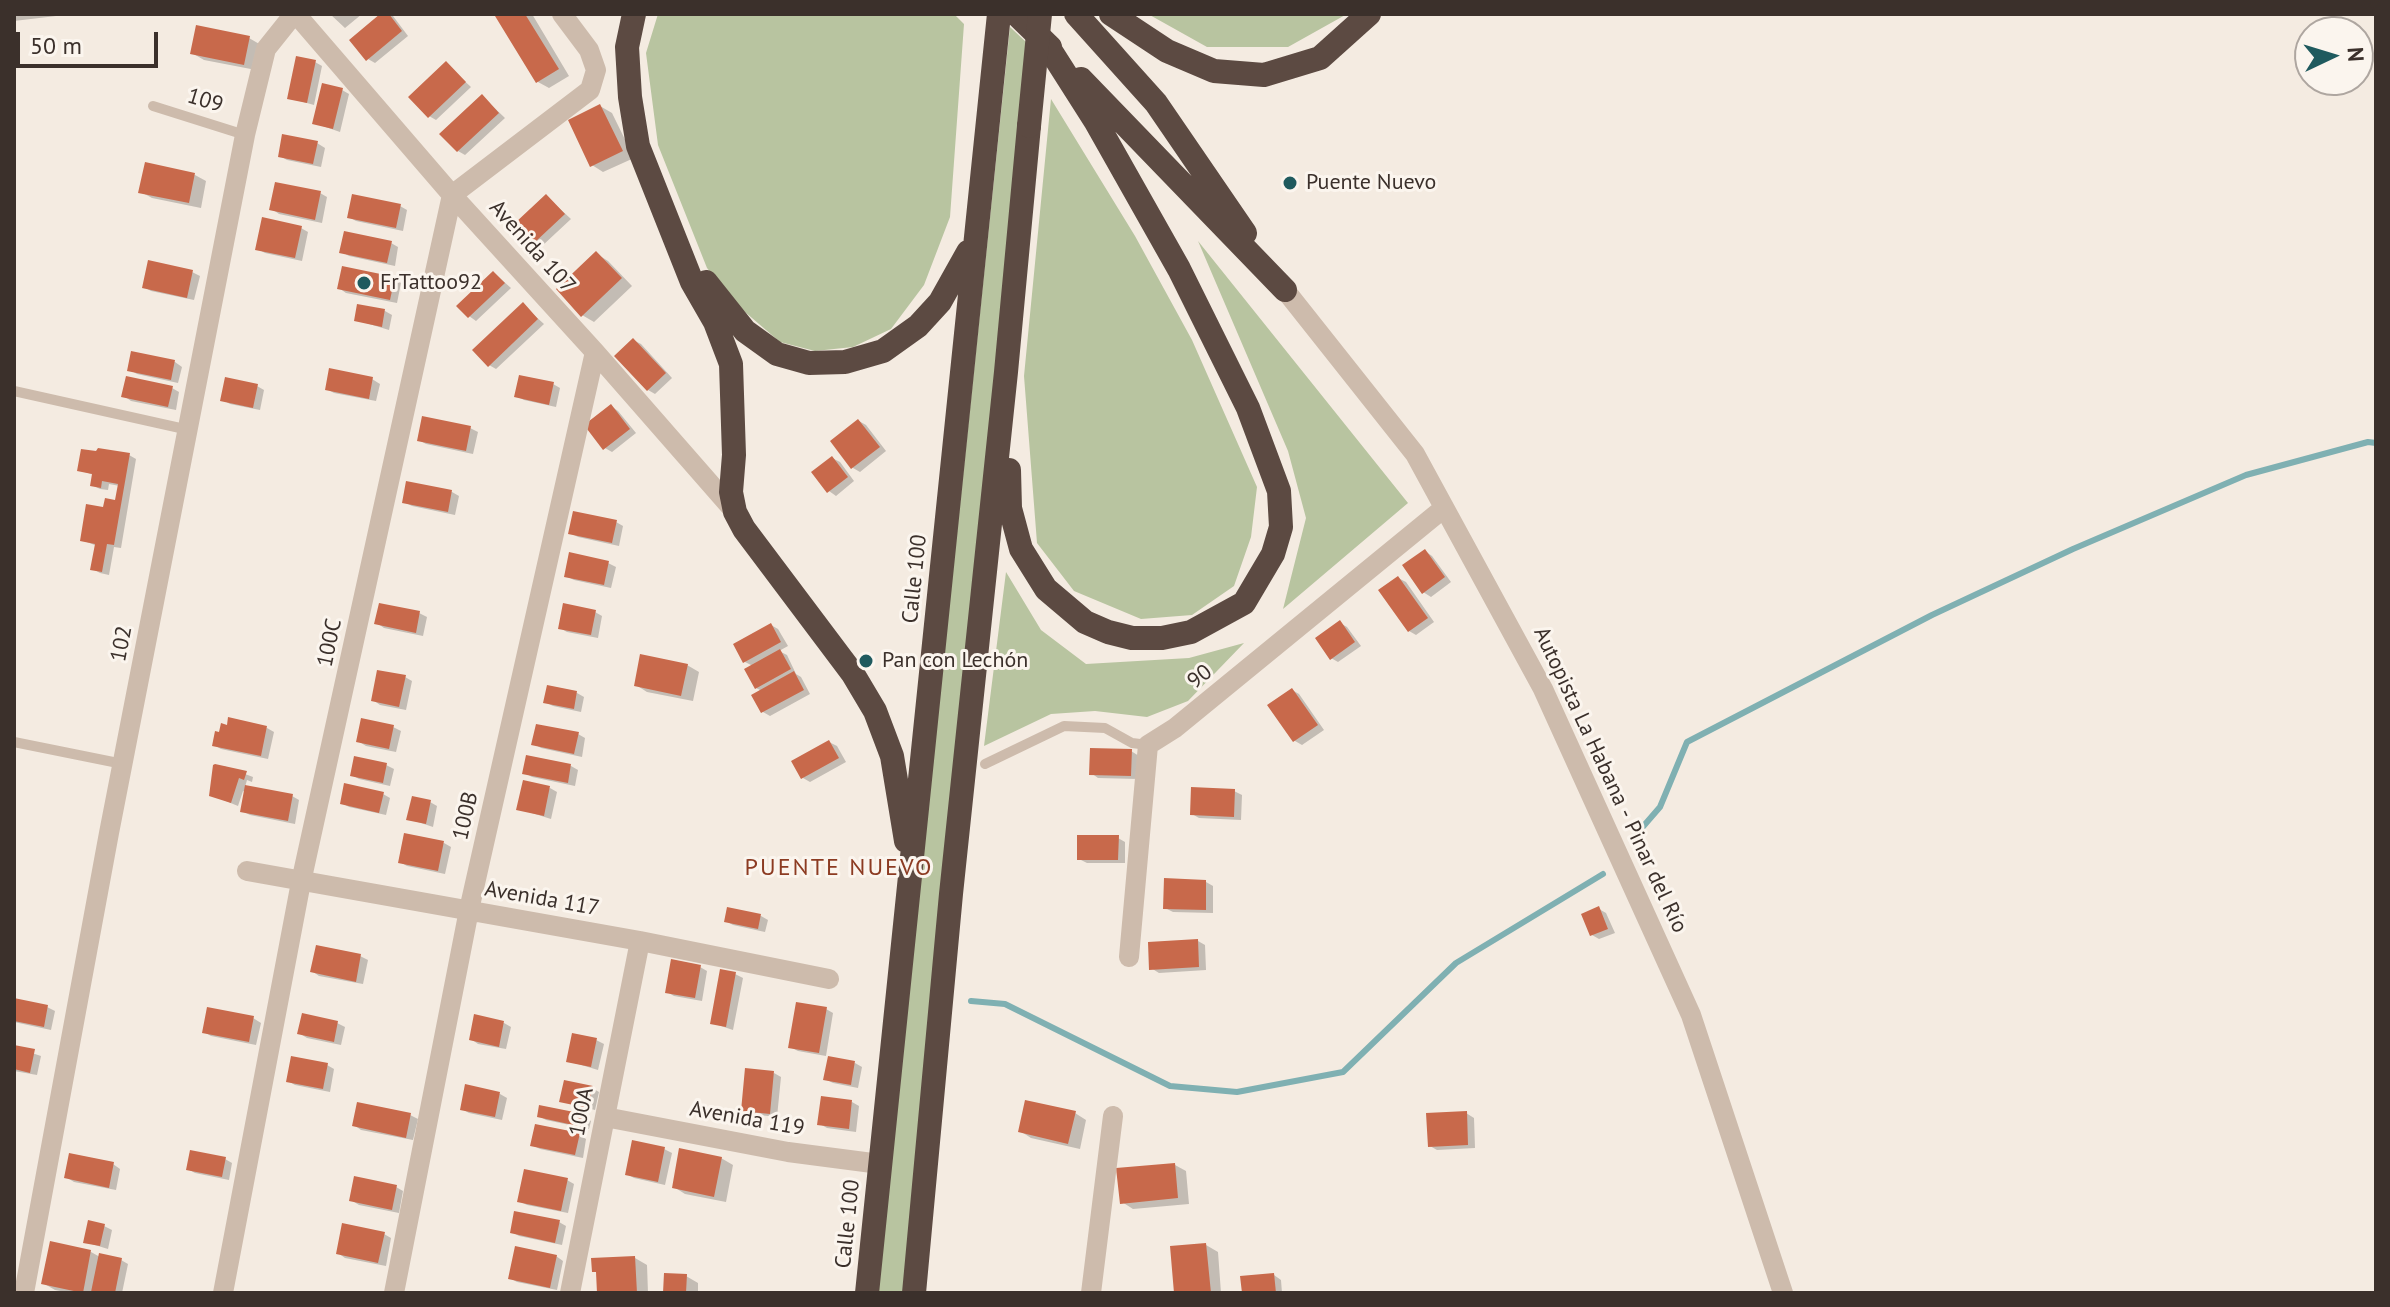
<!DOCTYPE html>
<html>
<head>
<meta charset="utf-8">
<style>
	body { margin:0 }
	#map { position:relative; width:2390px; height:1307px; overflow:hidden; background:#f4ebe1; font-family:"PT Sans",sans-serif }
	canvas { display:block }
	.frame { position:absolute; inset:0; border:16px solid #3b302b; pointer-events:none }
	.north { position:absolute; left:2294px; top:16px; width:80px; height:80px; box-sizing:border-box; background:#fbf5ee; border:2px solid #aea6a0; border-radius:50%; rotate:86deg; font-size:22px; font-weight:700; line-height:32px; text-align:center; color:#3b302b }
	.north::after { content:''; display:block; margin:auto; width:28px; height:36px; background:#1f5a5e; clip-path:polygon(50% 0,100% 100%,50% 72%,0 100%) }
	.scale { position:absolute; left:16px; top:32px; width:142px; height:36px; box-sizing:border-box; border:4px solid #3b302b; border-top:0; padding-left:10px; font-size:24px; line-height:28px; white-space:nowrap; color:#3b302b; -webkit-text-stroke:6px #fbf5ee; paint-order:stroke }
</style>
</head>
<body>
<div id="map">
<canvas width="2390" height="1307"></canvas>
<div class="frame"></div>
<div class="north">N</div>
<div class="scale">50 m</div>
</div>
<script>
const ctx = document.querySelector('canvas').getContext('2d');
ctx.lineJoin = 'round';
function fillPath(path, color) { ctx.fillStyle = color; ctx.fill(path, 'evenodd'); }
const poly = rows => new Path2D(rows.map(r => 'M' + r).join(''));
function stroke(path, color, width, dash) { ctx.strokeStyle = color; ctx.lineWidth = width; ctx.lineCap = dash ? 'butt' : 'round'; ctx.setLineDash(dash || []); ctx.stroke(path); }
function label(font, color, halo, rows, align = 'center') {
  ctx.font = font + ' "PT Sans",sans-serif'; ctx.lineWidth = 6; ctx.setLineDash([]); ctx.textBaseline = 'middle'; ctx.strokeStyle = halo; ctx.fillStyle = color; for (const [text, x, y, turn = 0] of rows) {
    ctx.save(); ctx.translate(x, y); ctx.rotate((+turn || 0) * Math.PI / 180); ctx.textAlign = isNaN(turn) ? turn : align; if (halo) ctx.strokeText(text, 0, 0); ctx.fillText(text, 0, 0); ctx.restore();
  }
}
const green = poly([
	[658,14,954,14,964,24,950,217,924,285,891,329,853,347,815,351,780,342,738,306,707,268,658,145,646,53],
	[1148,14,1347,14,1288,47,1207,47],
	[1010,27,1026,42,1006,273,904,1293,877,1293],
	[1051,99,1135,236,1192,340,1257,487,1251,537,1234,586,1192,615,1141,619,1074,591,1037,543,1024,376],
	[1198,241,1408,503,1283,609,1306,518,1288,451],
	[1006,572,1041,630,1086,664,1189,658,1244,643,1188,701,1147,717,1095,711,1051,714,984,746]
]);
const shadow = poly([
	[14,14,73,14,14,21],
	[330,14,362,14,345,28],
	[383,14,393,16,408,36,375,63,368,59],
	[502,14,532,14,569,76,549,88,538,82],
	[249,38,261,45,256,70,204,60,192,53],
	[315,62,322,66,314,105,289,98],
	[446,64,471,87,436,120,429,116],
	[342,90,349,94,340,132,314,123],
	[482,96,505,118,465,155,458,151],
	[600,106,612,113,634,158,603,172,592,165],
	[317,143,325,148,321,167,287,160,280,156],
	[195,175,206,181,201,208,152,198,141,192],
	[320,193,327,197,322,223,279,214,272,209],
	[546,196,571,219,542,246,535,242],
	[400,206,407,210,403,231,356,221,349,217],
	[301,228,308,232,302,261,265,253,258,249],
	[391,243,398,247,395,266,349,256,342,252],
	[597,254,608,261,632,286,594,322,582,315],
	[192,272,200,276,194,300,151,291,144,287],
	[494,273,511,288,476,321,469,316],
	[394,279,401,283,397,303,346,293,339,288],
	[523,305,544,324,496,369,489,365],
	[359,306,385,311,392,315,389,330,356,320],
	[633,340,641,344,672,378,655,394,648,390],
	[133,354,175,362,182,367,178,383,137,374,130,370],
	[372,379,380,384,376,401,334,393,327,389],
	[553,384,560,388,556,407,524,400,516,396],
	[257,386,264,390,260,410,230,404,223,400],
	[172,388,179,392,176,410,131,401,124,396],
	[611,406,618,411,636,433,612,452,605,448],
	[859,421,866,425,886,451,860,472,853,468],
	[470,428,478,432,473,454,426,444,419,440],
	[129,455,136,459,121,548,114,547,109,575,100,573,93,569,97,546,82,540,105,510,117,502,120,486,109,484,108,490,100,489,92,485,94,475,79,470],
	[832,458,840,462,854,481,836,496,829,491],
	[408,483,452,492,459,496,455,515,412,506,404,502],
	[616,522,623,526,619,546,578,537,570,533],
	[1425,551,1432,556,1451,582,1431,597,1423,592],
	[608,563,616,567,611,588,574,580,566,576],
	[1398,578,1406,582,1434,622,1416,635,1409,631],
	[595,612,602,616,598,638,567,632,560,628],
	[419,613,427,617,423,636,384,628,377,623],
	[1340,623,1347,627,1361,646,1338,662,1331,658],
	[771,625,778,629,788,646,779,651,787,655,796,674,801,677,810,694,770,716,763,712,762,691,756,688,753,666,745,662],
	[687,665,699,672,693,701,647,692,636,685],
	[405,677,412,681,406,710,380,705,373,700],
	[548,687,577,693,584,697,581,712,553,706,545,702],
	[1292,690,1299,694,1324,730,1302,745,1295,741],
	[393,727,401,731,396,752,366,746,358,741],
	[267,728,274,732,268,759,221,749,214,745],
	[578,734,585,738,582,757,541,748,534,744],
	[829,742,837,746,846,762,810,782,803,778],
	[1131,751,1139,756,1138,779,1098,778,1091,773],
	[386,765,394,769,390,786,359,779,352,775],
	[224,766,253,777,252,782,247,780,245,787,292,796,299,800,295,824,250,815,242,811,246,792,243,791,238,806,211,795,215,767],
	[571,766,578,770,575,786,532,777,525,773],
	[550,788,557,792,551,819,519,809],
	[1234,791,1242,795,1241,820,1199,818,1192,814],
	[383,794,390,798,386,815,349,807,342,803],
	[430,802,437,806,433,827,409,819],
	[1118,838,1125,842,1125,863,1087,863,1079,859],
	[444,843,451,847,445,874,407,866,400,862],
	[1206,882,1213,886,1213,913,1173,912,1165,908],
	[1599,909,1606,913,1615,933,1599,939,1592,935],
	[761,916,768,920,765,932,733,925,726,921],
	[1198,941,1205,945,1206,970,1159,973,1151,968],
	[360,956,368,960,363,984,319,976,312,971],
	[700,967,707,971,702,1001,674,996,667,992],
	[735,974,743,978,733,1030,712,1023],
	[14,1000,47,1007,55,1011,51,1030,14,1022],
	[826,1009,833,1013,826,1056,798,1051,790,1047],
	[476,1017,504,1023,511,1027,506,1049,478,1044,471,1039],
	[253,1018,261,1023,256,1045,211,1036,204,1032],
	[337,1023,345,1027,341,1045,307,1038,299,1033],
	[596,1040,604,1044,598,1070,568,1061],
	[14,1047,41,1056,37,1075,14,1071],
	[855,1063,862,1067,858,1088,833,1083,825,1079],
	[327,1065,334,1069,330,1092,295,1085,288,1081],
	[774,1073,781,1077,777,1117,750,1114,743,1110],
	[466,1087,500,1094,507,1098,502,1120,469,1113,462,1109],
	[592,1088,599,1092,595,1110,561,1101],
	[852,1102,859,1106,856,1132,827,1128,820,1124],
	[1075,1113,1086,1120,1080,1149,1031,1138,1020,1131],
	[1466,1113,1474,1118,1475,1148,1437,1150,1430,1146],
	[410,1115,418,1119,413,1140,361,1130,354,1125],
	[539,1116,583,1116,591,1121,589,1129,546,1120],
	[579,1135,586,1139,583,1158,540,1149,532,1145],
	[664,1149,672,1153,665,1185,634,1178,627,1174],
	[721,1158,733,1165,726,1202,685,1194,674,1187],
	[225,1159,232,1163,229,1180,195,1173,188,1169],
	[113,1164,120,1169,116,1190,74,1182,66,1177],
	[1175,1165,1186,1171,1189,1204,1133,1209,1122,1202],
	[567,1180,574,1184,568,1213,527,1205,519,1201],
	[396,1187,403,1191,399,1213,359,1205,351,1200],
	[559,1222,566,1226,562,1245,519,1236,512,1232],
	[104,1226,112,1230,108,1249,85,1242],
	[384,1234,391,1238,386,1266,345,1258,338,1253],
	[51,1243,91,1252,100,1257,121,1260,128,1264,122,1293,71,1293,55,1290,43,1283],
	[1206,1245,1218,1252,1221,1293,1176,1293],
	[556,1256,563,1261,557,1290,517,1282,510,1278],
	[635,1258,647,1265,648,1293,598,1293,598,1273,594,1271],
	[1274,1275,1281,1280,1282,1293,1244,1293],
	[686,1276,698,1283,698,1293,665,1293]
]);
const stream = poly([
	[1634,837,1660,807,1687,742,1932,615,2073,549,2246,475,2368,442,2376,443],
	[971,1001,1005,1004,1170,1086,1237,1092,1343,1072,1456,963,1603,874]
]);
const building = poly([
	[380,14,389,14,402,31,366,61,349,40],
	[498,14,525,14,559,69,536,83,495,16],
	[196,25,250,36,244,65,190,54],
	[296,56,316,60,307,103,287,99],
	[446,61,466,82,428,118,408,97],
	[322,83,343,88,333,129,312,124],
	[482,94,499,113,457,152,439,134],
	[600,104,623,151,590,167,568,120],
	[282,134,318,141,313,164,278,157],
	[145,162,195,173,189,203,138,193],
	[275,182,321,191,315,220,269,210],
	[352,194,401,204,396,228,347,218],
	[546,194,565,214,534,243,515,223],
	[262,217,302,226,295,258,255,250],
	[344,231,392,241,387,263,339,253],
	[596,251,622,278,581,317,556,289],
	[148,260,193,270,187,298,142,288],
	[342,266,395,277,390,300,337,289],
	[493,271,505,283,468,318,456,306],
	[523,302,538,319,488,367,472,350],
	[357,304,385,309,382,327,354,321],
	[633,338,666,373,647,391,614,356],
	[131,351,175,360,171,380,127,371],
	[329,368,373,377,369,399,325,390],
	[519,375,554,382,549,405,514,397],
	[126,376,173,386,168,407,121,397],
	[225,377,258,384,253,408,220,401],
	[611,404,630,429,603,450,584,425],
	[422,416,471,426,466,451,417,441],
	[858,419,880,447,851,469,830,441],
	[98,448,130,453,114,545,107,544,102,572,90,570,95,544,80,541,86,504,103,507,105,498,115,500,118,484,102,481,101,488,90,486,92,474,77,471,81,449,96,451],
	[832,456,848,477,827,493,811,472],
	[406,481,452,490,448,512,402,503],
	[573,511,617,520,612,543,568,534],
	[1425,549,1445,577,1422,594,1402,565],
	[569,552,609,561,604,585,564,577],
	[1398,576,1428,618,1408,632,1378,590],
	[379,603,420,611,416,633,374,624],
	[563,603,596,610,591,635,558,629],
	[1340,620,1355,642,1330,660,1315,638],
	[771,623,781,642,743,663,733,644],
	[780,649,791,669,755,689,744,669],
	[640,654,688,664,681,696,634,686],
	[377,670,406,675,399,707,371,701],
	[794,671,804,690,761,713,751,695],
	[547,685,577,691,574,709,543,703],
	[1292,688,1318,725,1293,742,1267,705],
	[228,717,267,726,261,756,212,746,215,731,219,732,221,723,227,725],
	[361,718,394,725,389,749,356,742],
	[536,724,579,732,574,754,531,745],
	[829,740,839,758,801,779,791,761],
	[1090,748,1132,749,1131,776,1089,775],
	[526,755,571,764,568,783,522,774],
	[354,756,387,763,383,783,350,776],
	[215,764,247,771,244,780,239,778,231,803,209,796,213,765],
	[523,780,550,786,544,816,516,810],
	[344,783,384,792,379,813,340,804],
	[245,785,293,794,288,821,240,812],
	[1191,787,1235,789,1234,817,1190,815],
	[412,796,431,800,426,824,406,820],
	[404,833,444,841,438,871,398,863],
	[1077,835,1119,835,1118,860,1077,860],
	[1164,878,1206,880,1206,910,1163,909],
	[1599,906,1608,929,1590,936,1581,914],
	[727,907,761,914,758,929,724,922],
	[1198,939,1199,967,1149,970,1148,942],
	[316,945,361,954,356,982,310,972],
	[671,959,701,965,695,998,665,993],
	[720,969,736,972,726,1027,710,1024],
	[14,998,48,1005,44,1027,14,1021],
	[796,1002,827,1007,819,1053,788,1048],
	[207,1007,254,1016,249,1042,202,1033],
	[302,1013,338,1021,334,1042,297,1034],
	[474,1014,504,1021,499,1047,469,1040],
	[572,1033,597,1038,591,1067,566,1062],
	[14,1045,35,1049,30,1073,14,1069],
	[291,1056,328,1063,323,1089,286,1082],
	[828,1056,855,1061,851,1085,823,1080],
	[745,1068,774,1071,770,1114,741,1111],
	[564,1080,593,1086,588,1108,559,1102],
	[465,1084,500,1092,495,1117,460,1110],
	[821,1096,852,1100,849,1129,817,1125],
	[1025,1100,1076,1111,1068,1144,1018,1132],
	[357,1102,411,1113,406,1138,352,1126],
	[539,1105,584,1114,582,1127,537,1117],
	[1467,1111,1468,1145,1428,1147,1426,1113],
	[535,1124,580,1133,575,1155,530,1146],
	[632,1140,665,1147,658,1182,625,1175],
	[679,1148,722,1157,714,1197,672,1188],
	[190,1150,226,1157,222,1177,186,1170],
	[69,1153,114,1162,109,1188,64,1178],
	[1175,1163,1178,1198,1120,1204,1116,1168],
	[524,1169,568,1178,561,1211,517,1202],
	[354,1176,397,1185,392,1210,349,1201],
	[514,1211,560,1220,555,1243,510,1233],
	[88,1220,105,1224,100,1246,83,1243],
	[342,1223,385,1232,378,1263,336,1254],
	[50,1241,91,1250,83,1293,41,1284],
	[1206,1243,1211,1293,1174,1293,1170,1246],
	[515,1246,557,1255,550,1288,508,1279],
	[99,1253,122,1258,115,1293,91,1292],
	[635,1256,637,1293,597,1293,596,1272,592,1272,591,1258],
	[664,1273,687,1274,686,1293,663,1293],
	[1274,1273,1276,1293,1242,1293,1240,1276]
]);
const lane = poly([
	[153,106,245,135],
	[14,391,189,430],
	[14,742,123,764],
	[985,764,1064,726,1105,728,1132,743,1148,745]
]);
const street = poly([
	[296,14,452,195,595,352,735,512],
	[1285,290,1415,454,1543,689,1691,1015,1783,1293],
	[247,871,640,941,829,979],
	[1129,957,1148,745,1175,728,1444,508],
	[605,1117,788,1152,880,1164],
	[24,1293,109,833,245,135,266,49,294,14],
	[223,1293,301,882,452,195,590,90,596,70,589,50,562,14],
	[394,1293,469,910,595,352],
	[570,1293,640,941],
	[1091,1293,1113,1116]
]);
const highway = poly([
	[634,14,627,47,630,97,638,146,692,282,715,322,731,364,734,455,731,492,735,512,744,529,853,674,875,711,892,756,906,841],
	[1016,14,1050,47],
	[1076,14,1156,103,1245,233],
	[1111,14,1167,51,1214,71,1264,75,1320,58,1369,14],
	[1081,79,1285,290],
	[706,282,745,331,777,354,809,363,845,362,883,351,918,326,940,302,968,252],
	[1009,470,1010,508,1021,549,1046,589,1085,622,1108,632,1132,638,1162,638,1191,632,1244,603,1273,554,1281,527,1279,491,1248,408,1179,269,1096,122,1047,45],
	[867,1293,999,14],
	[914,1293,951,894,1006,372,1029,126]
]);
const highwayBridge = poly([
	[1029,126,1040,14]
]);
const markers = [
	[1290,183,8,"#1f5a5e"],
	[364,283,8,"#1f5a5e"],
	[866,661,8,"#1f5a5e"]
];
const streetNames = [
	["109",205,101,17],
	["Avenida 107",532,247,48],
	["Calle 100",915,579,-84],
	["100C",330,643,-78],
	["102",122,644,-79],
	["90",1200,677,-39],
	["Autopista La Habana - Pinar del Río",1610,780,65],
	["100B",466,816,-77],
	["Avenida 117",542,899,10],
	["100A",582,1112,-79],
	["Avenida 119",747,1119,10],
	["Calle 100",848,1224,-84]
];
const poiNames = [
	["Puente Nuevo",1306,183],
	["FrTattoo92",380,283],
	["Pan con Lechón",882,661]
];
const neighbourhoodNames = [
	["PUENTE NUEVO",839,868]
];
fillPath(green, '#b8c4a0');
fillPath(shadow, '#0003');
stroke(stream, '#7fb0b2', 6);
fillPath(building, '#c8694b');
stroke(lane, '#cdbbac', 10);
stroke(street, '#cdbbac', 20);
stroke(highway, '#5c4a42', 24);
stroke(highwayBridge, '#5c4a42', 24);
for (const [x, y, r, color] of markers) { const dot = new Path2D(); dot.arc(x, y, r, 0, 2 * Math.PI); ctx.fillStyle = color; ctx.fill(dot); stroke(dot, '#fbf5ee', 3); }
label('22px', '#3b302b', '#fbf5ee', streetNames);
label('22px', '#3b302b', '#fbf5ee', poiNames, 'left');
ctx.letterSpacing = '2px';
label('24px', '#8c3b22', '#fbf5ee', neighbourhoodNames);
ctx.letterSpacing = '0px';
</script>
</body>
</html>
